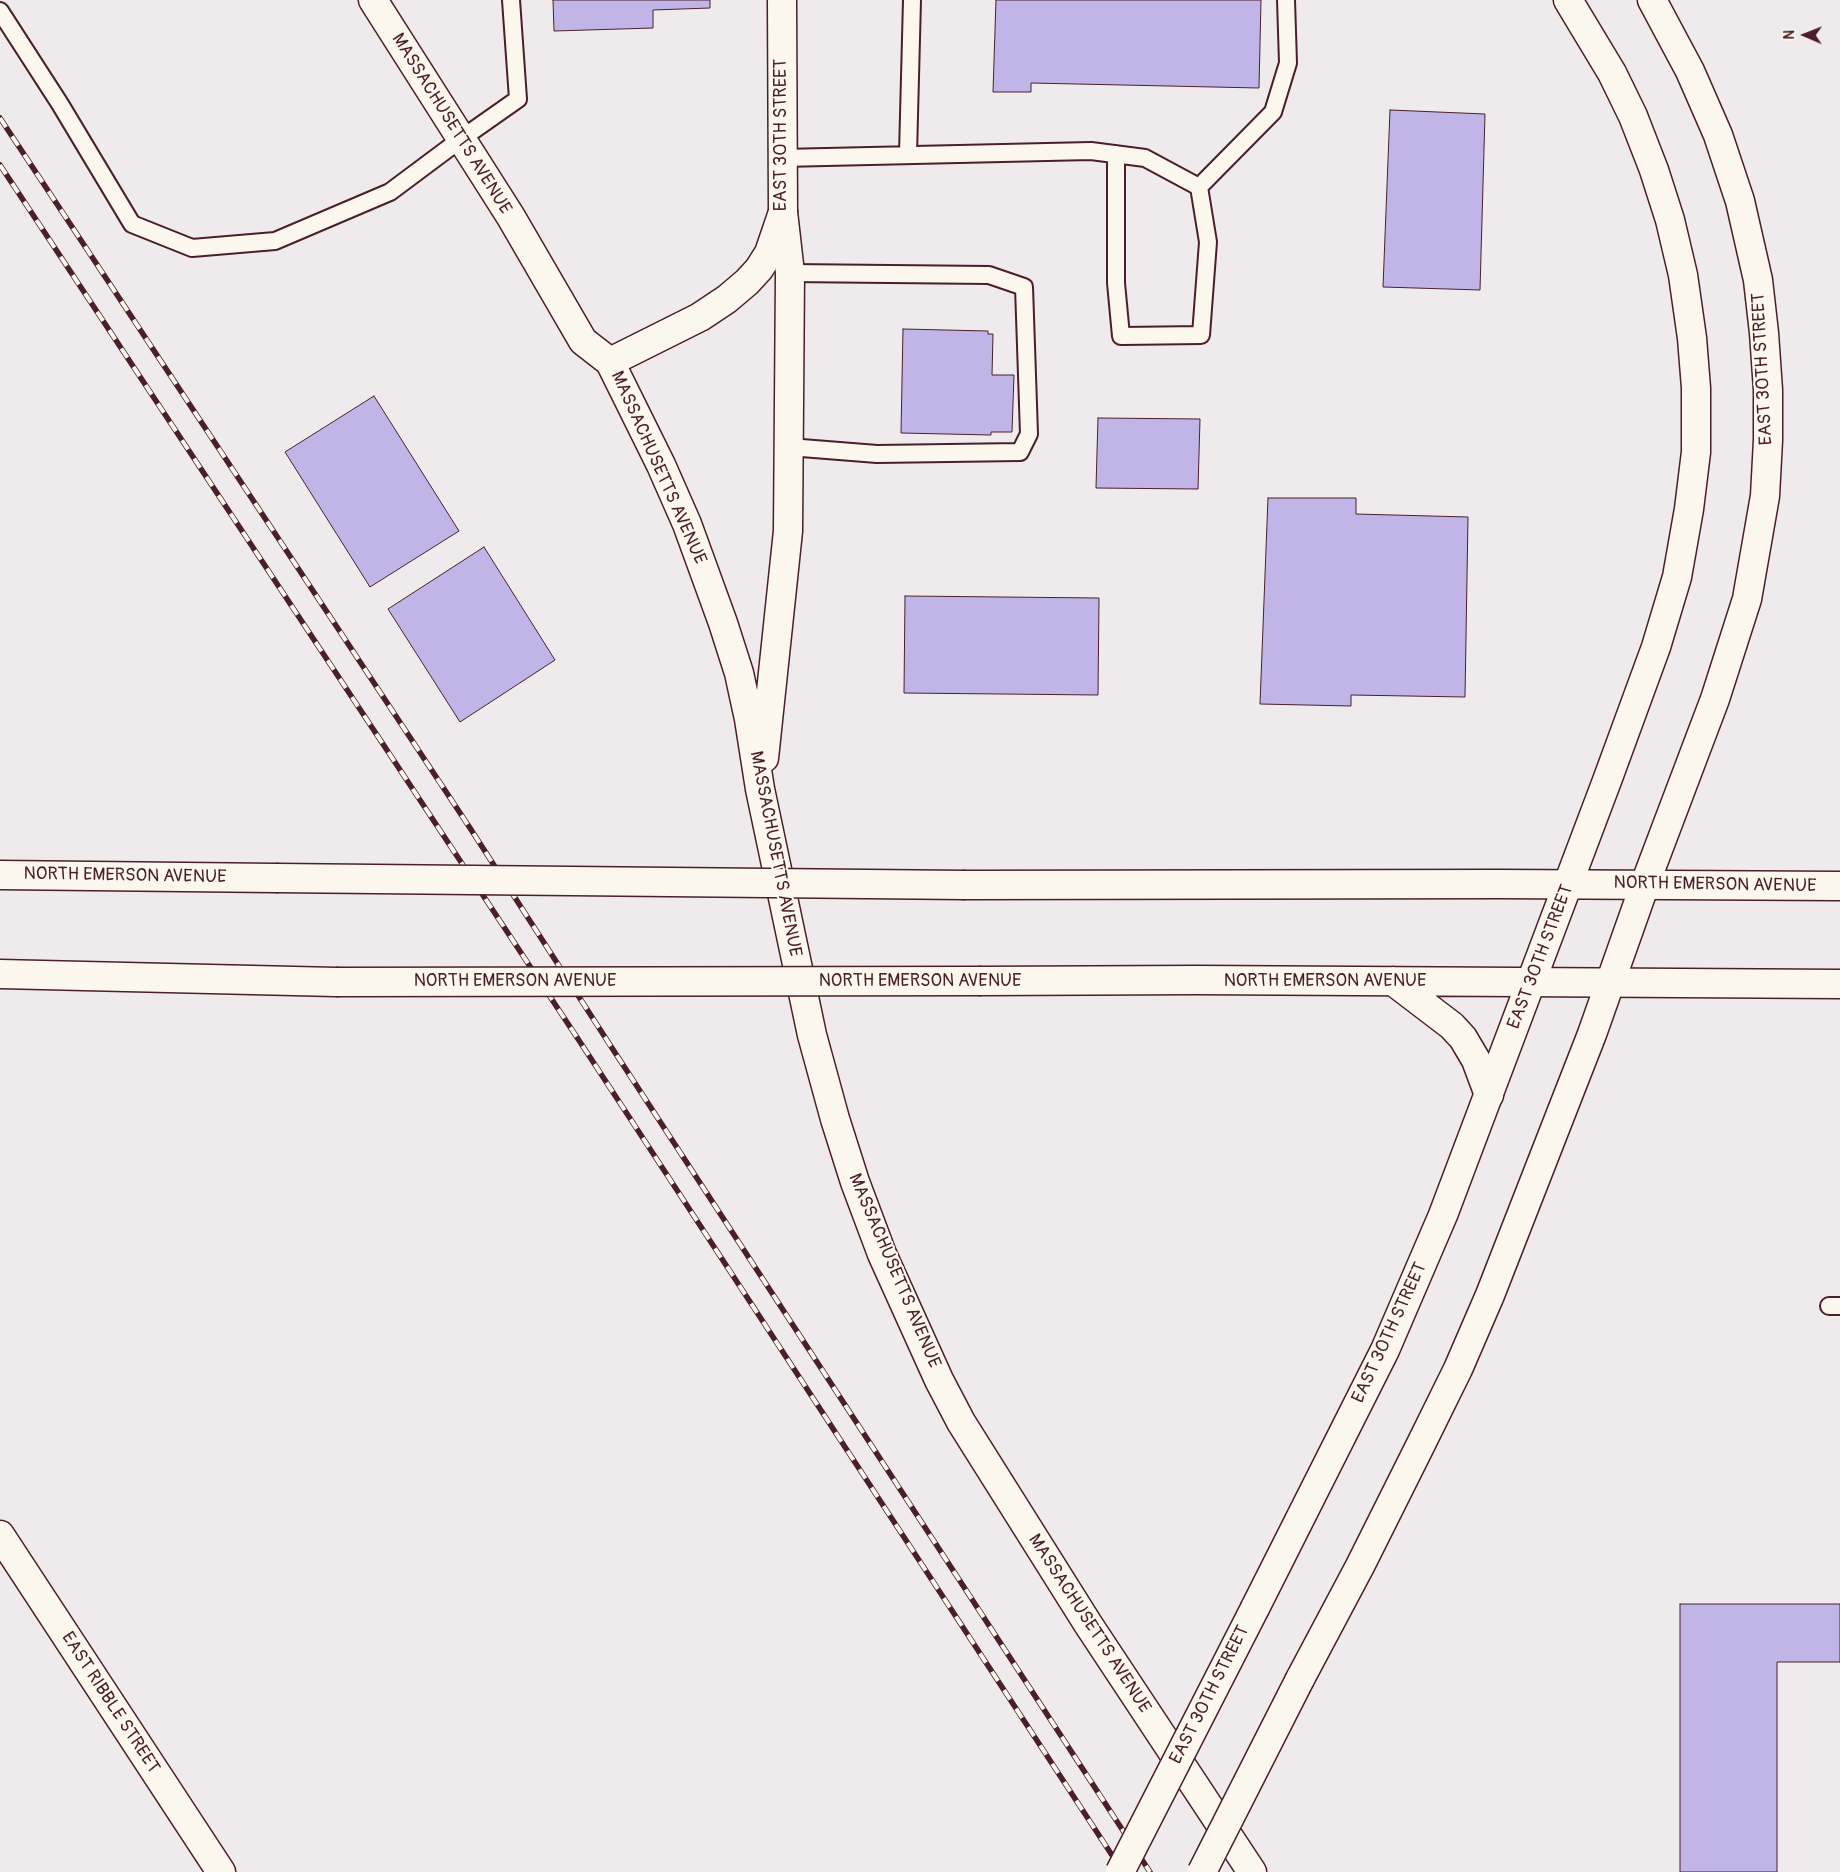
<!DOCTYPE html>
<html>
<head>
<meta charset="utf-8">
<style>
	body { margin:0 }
	#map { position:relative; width:1840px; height:1872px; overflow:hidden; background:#efeaeb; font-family:Pangolin,sans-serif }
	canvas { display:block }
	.north { position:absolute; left:1780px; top:10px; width:50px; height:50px; -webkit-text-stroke:4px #fbf7ec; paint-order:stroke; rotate:271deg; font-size:14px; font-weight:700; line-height:20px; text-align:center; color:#4a1f2b }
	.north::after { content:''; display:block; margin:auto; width:18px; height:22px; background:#4a1f2b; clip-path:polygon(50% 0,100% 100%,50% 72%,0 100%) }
</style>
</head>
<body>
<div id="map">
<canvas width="1840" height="1872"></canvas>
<div class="north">N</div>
</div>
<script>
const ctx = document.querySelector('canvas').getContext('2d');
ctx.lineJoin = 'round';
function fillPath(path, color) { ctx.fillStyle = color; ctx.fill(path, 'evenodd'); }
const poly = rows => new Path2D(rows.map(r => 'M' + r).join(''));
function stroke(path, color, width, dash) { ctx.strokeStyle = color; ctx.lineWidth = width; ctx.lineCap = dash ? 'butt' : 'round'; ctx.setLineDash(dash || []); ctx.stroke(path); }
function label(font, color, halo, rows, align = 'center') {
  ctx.font = font + ' Pangolin,sans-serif'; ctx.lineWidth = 4; ctx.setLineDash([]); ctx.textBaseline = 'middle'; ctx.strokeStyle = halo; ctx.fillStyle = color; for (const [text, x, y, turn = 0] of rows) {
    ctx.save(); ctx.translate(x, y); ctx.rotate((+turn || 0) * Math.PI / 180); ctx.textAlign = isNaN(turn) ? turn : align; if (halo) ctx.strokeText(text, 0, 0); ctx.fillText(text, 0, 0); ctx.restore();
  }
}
const building = poly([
	[553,0,710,0,710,8,653,10,653,28,554,31,553,0],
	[996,0,1261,0,1259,88,1031,83,1031,92,993,92,996,0],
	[1390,110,1485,114,1480,290,1383,287,1390,110],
	[903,329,988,331,988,334,993,334,992,375,1014,375,1012,432,991,432,991,435,901,433,903,329],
	[374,396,459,531,370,587,285,452,374,396],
	[1098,418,1200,419,1198,489,1096,488,1098,418],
	[1268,498,1356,498,1356,514,1468,517,1465,697,1351,695,1351,706,1260,704,1268,498],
	[484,547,555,660,460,722,388,609,484,547],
	[905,596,1099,598,1098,695,904,693,905,596],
	[1680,1604,1840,1604,1840,1662,1777,1662,1777,1872,1680,1872,1680,1604]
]);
const service = poly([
	[0,11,60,104,132,224,192,248,275,241,390,192,461,139,518,99,511,0],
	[908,154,912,0],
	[782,158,1091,151,1145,158,1199,187,1208,242,1201,335,1121,336,1116,283,1116,154],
	[1199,187,1273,112,1288,63,1286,0],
	[789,447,877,454,1020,452,1029,434,1024,287,989,275,790,273],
	[1829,1306,1840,1306]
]);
const minor = poly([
	[610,362,700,317,727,299,747,282,759,269,769,253,783,212,782,0],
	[0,1535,221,1872]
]);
const secondary = poly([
	[373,0,511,217,583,341,610,362,661,465,687,524,723,623,739,673,749,719,760,789,812,1035,835,1119,855,1182,882,1254,939,1380,961,1422,1088,1624,1252,1872],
	[764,758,788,531,790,273,783,212],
	[1255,1608,1385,1350,1443,1215,1608,778,1656,647,1677,577,1689,509,1696,452,1696,388,1692,338,1683,275,1670,220,1654,170,1633,116,1612,73,1568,0],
	[1300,1679,1360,1566,1421,1444,1458,1369,1490,1295,1592,1034,1645,884,1715,699,1747,599,1765,496,1768,440,1768,390,1764,333,1758,280,1740,201,1718,135,1690,71,1652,0]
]);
const primary = poly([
	[0,875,276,878],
	[965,885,1499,884,1840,886],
	[0,974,336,982],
	[981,981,1197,980,1840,984],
	[1393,981,1452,1026,1463,1038,1476,1060,1489,1095]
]);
const rail = poly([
	[0,118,470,828,612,1048,1150,1872],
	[0,165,584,1048,1123,1872]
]);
const secondaryBridge = poly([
	[1120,1872,1255,1608],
	[1202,1872,1300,1679]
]);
const primaryBridge = poly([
	[276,878,965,885],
	[336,982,981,981]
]);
const streetNames = [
	["MASSACHUSETTS AVENUE",451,124,58],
	["EAST 30TH STREET",781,135,-90],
	["EAST 30TH STREET",1763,369,-93],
	["MASSACHUSETTS AVENUE",658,468,66],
	["MASSACHUSETTS AVENUE",775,854,79],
	["NORTH EMERSON AVENUE",125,876,1],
	["NORTH EMERSON AVENUE",1715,885,1],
	["EAST 30TH STREET",1541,957,-69],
	["NORTH EMERSON AVENUE",515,981],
	["NORTH EMERSON AVENUE",920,981],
	["NORTH EMERSON AVENUE",1325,981],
	["MASSACHUSETTS AVENUE",894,1271,67],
	["EAST 30TH STREET",1390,1333,-65],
	["MASSACHUSETTS AVENUE",1089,1624,57],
	["EAST 30TH STREET",1210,1695,-63],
	["EAST RIBBLE STREET",110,1703,57]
];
fillPath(building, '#c1b5e7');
stroke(building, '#4a1f2b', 1);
stroke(service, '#4a1f2b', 20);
stroke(minor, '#4a1f2b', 31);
stroke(secondary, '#4a1f2b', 31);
stroke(primary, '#4a1f2b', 31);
stroke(service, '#fbf7ec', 16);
stroke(minor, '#fbf7ec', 28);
stroke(secondary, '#fbf7ec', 28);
stroke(primary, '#fbf7ec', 28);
stroke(rail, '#4a1f2b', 5.5);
stroke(rail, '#fbf7ec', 4, [11]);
stroke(secondaryBridge, '#4a1f2b', 31, []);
stroke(primaryBridge, '#4a1f2b', 31, []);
stroke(secondaryBridge, '#fbf7ec', 28);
stroke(primaryBridge, '#fbf7ec', 28);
label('18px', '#4a1f2b', '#fbf7ec', streetNames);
</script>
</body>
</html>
